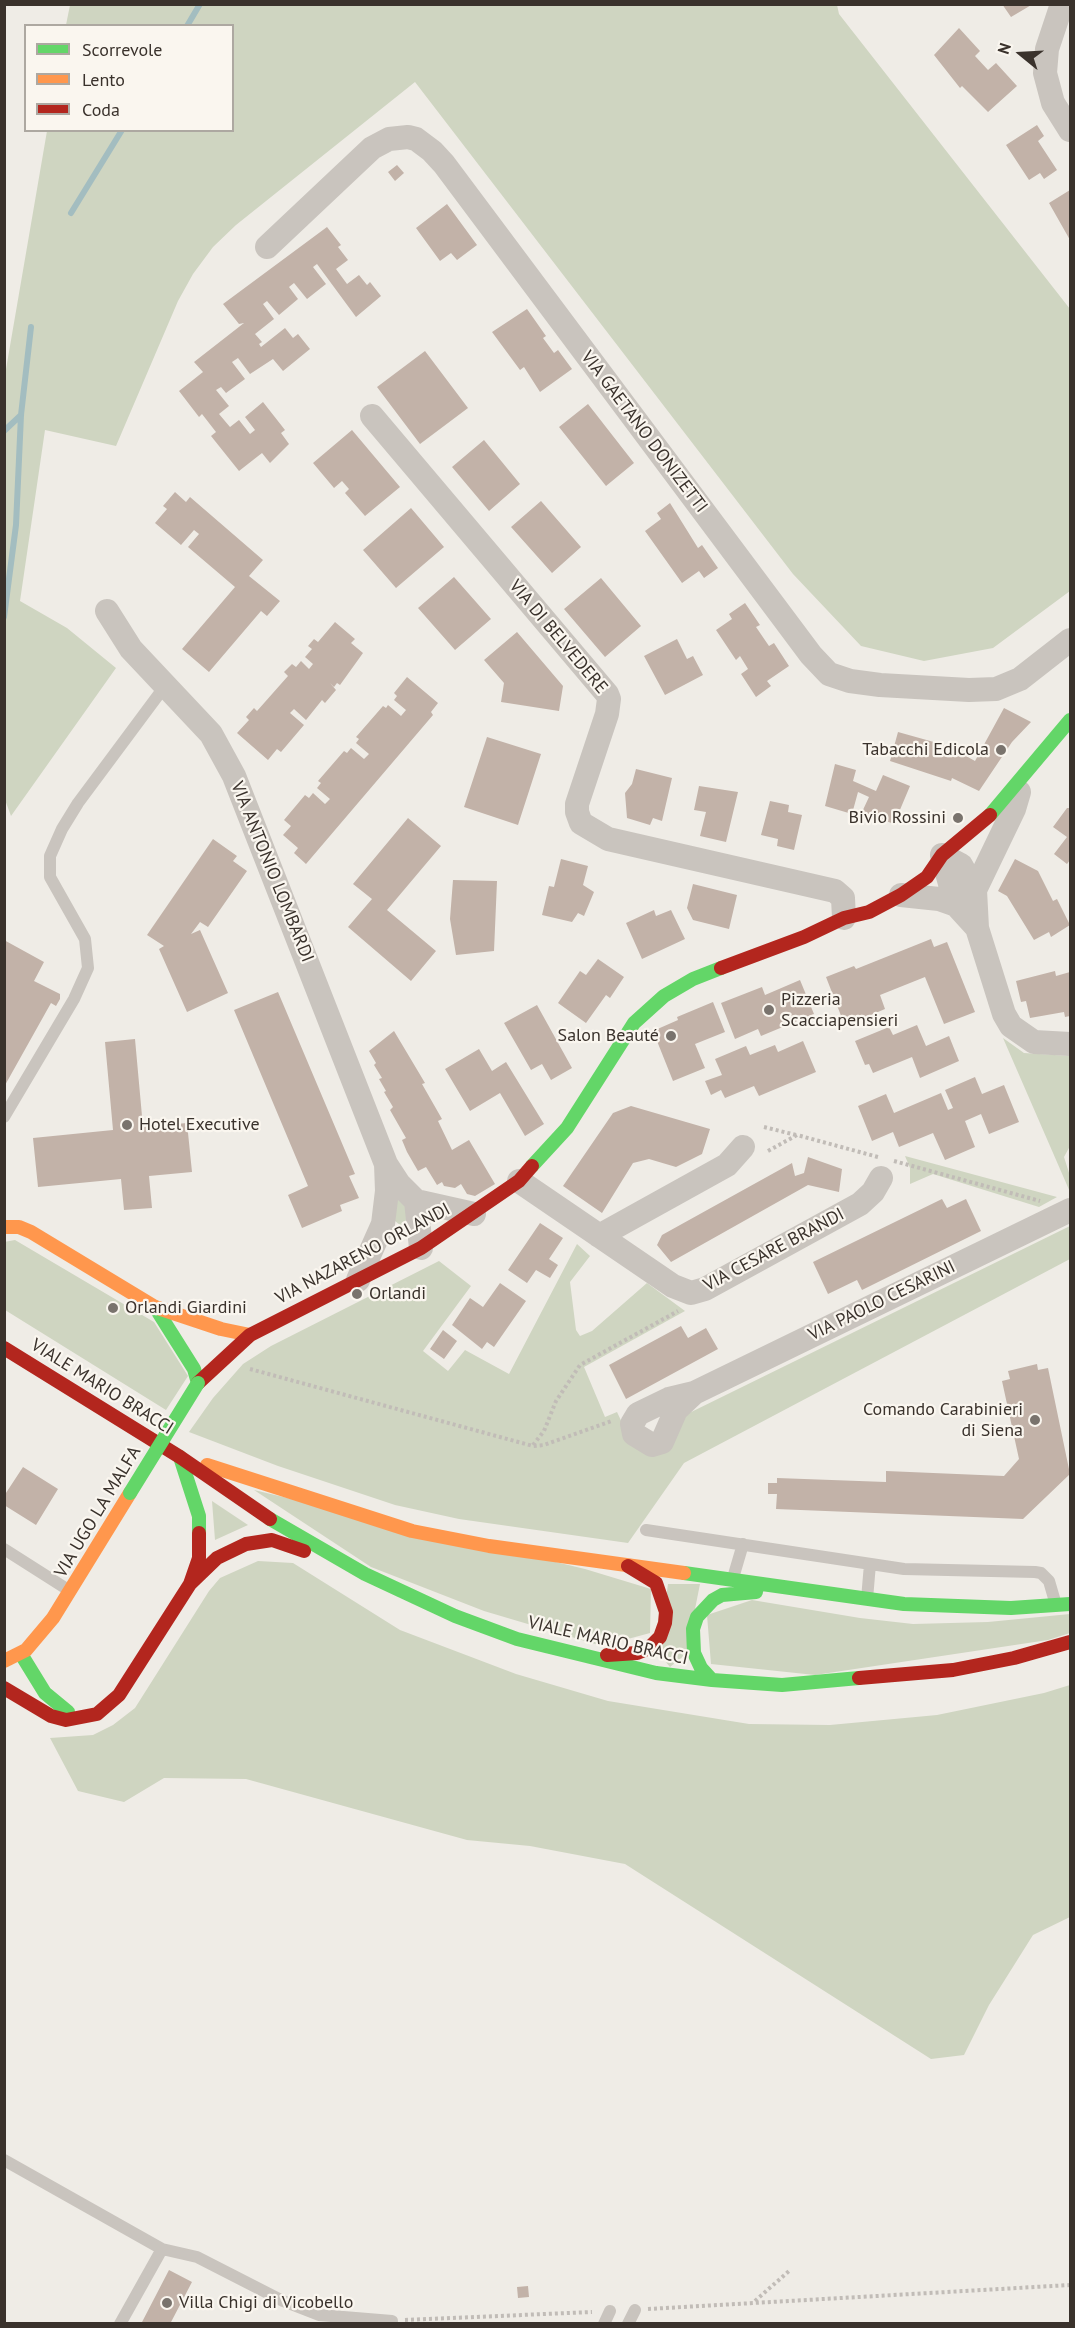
<!DOCTYPE html>
<html>
<head>
<meta charset="utf-8">
<style>
	body { margin:0 }
	#map { position:relative; width:1075px; height:2328px; overflow:hidden; background:#efece6; font-family:"PT Sans",sans-serif }
	canvas { display:block }
	.frame { position:absolute; inset:0; border:6px solid #3a322c; pointer-events:none }
	.legend { position:absolute; left:24px; top:24px; width:210px; height:108px; box-sizing:border-box; background:#faf6ef; border:2px solid #ada8a1; margin:0; padding:8px 10px; list-style:none; font-size:18px; color:#3a322c }
	.legend li { display:flex; align-items:center; gap:12px; height:30px }
	.legend b { width:30px; border:2px solid #ada8a1 }
	.north { position:absolute; left:991px; top:24px; width:60px; height:60px; -webkit-text-stroke:4px #faf6ef; paint-order:stroke; rotate:288deg; font-size:16px; font-weight:700; line-height:24px; text-align:center; color:#3a322c }
	.north::after { content:''; display:block; margin:auto; width:21px; height:27px; background:#3a322c; clip-path:polygon(50% 0,100% 100%,50% 72%,0 100%) }
</style>
</head>
<body>
<div id="map">
<canvas width="1075" height="2328"></canvas>
<div class="frame"></div>
<ul class="legend">
<li><b style="height:8px;background:#63d668"></b>Scorrevole</li>
<li><b style="height:8px;background:#ff974d"></b>Lento</li>
<li><b style="height:8px;background:#b3261e"></b>Coda</li>
</ul>
<div class="north">N</div>
</div>
<script>
const ctx = document.querySelector('canvas').getContext('2d');
ctx.lineJoin = 'round';
function fillPath(path, color) { ctx.fillStyle = color; ctx.fill(path, 'evenodd'); }
const poly = rows => new Path2D(rows.map(r => 'M' + r).join(''));
function stroke(path, color, width, dash) { ctx.strokeStyle = color; ctx.lineWidth = width; ctx.lineCap = dash ? 'butt' : 'round'; ctx.setLineDash(dash || []); ctx.stroke(path); }
function label(font, color, halo, rows, align = 'center') {
  ctx.font = font + ' "PT Sans",sans-serif'; ctx.lineWidth = 4.5; ctx.setLineDash([]); ctx.textBaseline = 'middle'; ctx.strokeStyle = halo; ctx.fillStyle = color; for (const [text, x, y, turn = 0] of rows) {
    ctx.save(); ctx.translate(x, y); ctx.rotate((+turn || 0) * Math.PI / 180); ctx.textAlign = isNaN(turn) ? turn : align; if (halo) ctx.strokeText(text, 0, 0); ctx.fillText(text, 0, 0); ctx.restore();
  }
}
const green = poly([
	[70,5,837,5,839,14,1070,309,1070,591,993,648,924,661,861,646,793,574,415,82,236,225,213,247,193,274,178,301,116,446,45,430,20,601,67,628,116,668,11,816,4,797,5,375,47,131,232,130,232,26,66,25],
	[1003,1038,1024,1053,1070,1056,1070,1146,1064,1157,1070,1176,1070,1192],
	[905,1156,1057,1197,1039,1207,933,1174,910,1184,910,1168],
	[396,1197,406,1200,409,1228,405,1229,395,1221],
	[1070,1226,1070,1259,684,1463,628,1543,459,1519,395,1505,278,1466,189,1432,213,1398,243,1364,271,1346,439,1261,471,1286,423,1351,448,1371,465,1350,509,1374,577,1244,590,1256,570,1282,576,1330,580,1336,592,1331,647,1283,685,1311,584,1367,605,1417,617,1412,633,1446,681,1417],
	[15,1240,154,1322,188,1376,166,1410,5,1310,4,1242],
	[254,1490,585,1569,651,1589,650,1633,602,1646,484,1611,371,1567],
	[212,1501,248,1525,215,1540],
	[258,1561,293,1563,400,1630,516,1674,608,1701,749,1724,830,1725,937,1715,1044,1693,1070,1685,1070,1917,1033,1935,989,2005,964,2055,931,2059,625,1864,530,1846,467,1840,246,1779,164,1778,124,1802,78,1791,50,1738,93,1735,113,1725,135,1708,209,1591,220,1578],
	[668,1584,700,1584,686,1654,670,1667,658,1653],
	[752,1600,860,1618,913,1624,988,1622,1070,1614,1070,1633,1048,1640,815,1675,711,1664,707,1615]
]);
const stream = poly([
	[187,26,200,4],
	[71,213,122,130],
	[4,431,21,415],
	[4,617,16,525,21,415,31,327]
]);
const building = poly([
	[1002,4,1033,4,1011,17],
	[959,28,980,51,975,56,988,70,996,63,1017,86,988,112,962,86,960,88,934,55],
	[1037,125,1044,136,1038,141,1057,170,1044,179,1040,173,1029,180,1006,145],
	[397,165,404,173,395,181,388,172],
	[1070,190,1070,240,1049,203],
	[447,204,477,245,457,260,451,253,440,261,416,228],
	[327,227,341,245,338,247,348,260,336,269,347,284,359,275,367,285,370,282,381,296,356,317,317,264,313,267,326,284,307,299,294,283,289,287,298,299,279,315,267,301,263,304,274,319,255,334,262,342,259,344,261,347,285,328,293,338,298,334,310,349,283,371,273,359,250,374,238,358,232,362,245,379,226,393,221,387,216,390,229,406,219,414,230,427,239,420,250,434,255,430,245,417,263,402,285,430,281,433,289,444,270,463,262,453,239,471,211,436,216,432,202,414,199,417,179,391,203,372,194,362,244,323,239,324,223,304],
	[527,309,546,336,543,338,554,353,558,350,572,369,540,392,524,367,520,370,492,332],
	[425,351,468,408,420,444,377,387],
	[588,404,634,463,606,486,559,427],
	[352,430,400,487,365,516,345,493,349,489,342,481,334,488,313,463],
	[484,440,520,484,489,511,452,467],
	[175,492,186,502,190,497,263,560,249,576,280,601,267,616,261,611,209,672,182,649,235,587,188,547,199,534,194,530,181,545,155,523,167,509,163,506],
	[541,501,581,547,552,573,511,527],
	[670,503,698,548,702,545,718,568,704,578,699,571,682,583,645,531,661,519,657,513],
	[411,508,444,547,396,588,363,550],
	[454,577,491,619,455,650,418,608],
	[601,578,641,626,605,657,564,609],
	[745,603,760,625,756,627,769,646,774,643,789,666,767,681,771,686,756,697,741,674,748,669,740,656,736,660,716,630,732,619,729,614],
	[335,622,355,639,351,643,363,653,340,685,337,683,334,687,330,683,336,690,325,703,322,700,306,720,294,709,290,713,304,725,281,752,277,749,268,760,237,733,249,720,246,717,254,708,257,711,288,676,284,672,292,664,296,667,301,661,309,669,313,664,305,657,312,649,308,646,314,639,318,642],
	[517,632,563,686,559,711,501,702,504,683,484,660],
	[677,639,687,659,693,656,703,675,665,695,644,656],
	[407,677,438,703,431,712,433,715,306,864,294,853,298,848,283,835,291,826,284,820,305,795,309,798,313,793,325,804,330,799,317,788,321,783,318,781,344,751,347,753,351,748,364,759,369,754,356,743,359,739,356,737,383,706,386,708,388,705,401,716,406,710,394,700,397,696,394,693],
	[1004,708,1031,722,1012,742,979,791,952,778,951,781,890,761,898,732,948,746,975,761],
	[487,737,541,754,518,825,464,807],
	[835,764,856,770,853,781,876,791,883,775,910,786,894,824,862,812,869,797,858,792,852,814,825,806],
	[636,769,672,778,662,821,653,818,650,825,627,818,625,793,632,784],
	[699,786,738,792,726,842,700,836,706,812,694,810],
	[770,801,789,805,788,812,802,815,794,850,777,846,778,839,761,835],
	[1067,808,1070,808,1070,860,1067,864,1054,854,1067,837,1053,827],
	[408,818,441,846,387,910,436,951,411,981,348,927,372,899,353,884],
	[213,839,237,856,233,861,247,871,208,927,200,922,191,934,200,930,228,993,187,1012,159,949,164,946,147,935],
	[561,859,588,866,583,885,594,892,584,916,578,913,572,922,542,915,549,886,554,887],
	[1015,859,1038,871,1053,901,1057,899,1070,925,1051,937,1049,932,1034,940,1007,896,998,891],
	[453,880,497,881,494,951,456,955,450,919],
	[693,884,737,895,729,929,693,920,687,908],
	[654,910,656,916,671,910,685,939,642,959,626,923],
	[931,939,934,947,947,942,975,1012,944,1024,925,977,880,995,885,1009,845,1026,826,977,854,966,856,969],
	[4,940,44,962,34,981,60,994,60,999,56,1006,51,1003,4,1087],
	[598,959,624,977,610,998,606,995,586,1023,558,1003,580,971,586,975],
	[1055,971,1056,976,1070,972,1070,1016,1065,1017,1064,1012,1030,1018,1026,1001,1021,1002,1016,981],
	[800,980,814,1014,761,1036,758,1029,735,1039,721,1003,762,987,765,995],
	[278,992,355,1174,349,1176,359,1198,340,1205,342,1211,302,1228,288,1195,308,1186,234,1010],
	[713,1002,725,1032,695,1044,705,1068,673,1081,653,1031,678,1020,677,1017],
	[537,1005,572,1068,551,1080,542,1064,531,1070,504,1023],
	[917,1025,926,1046,949,1036,959,1061,920,1078,912,1057,873,1073,869,1064,865,1065,855,1041,889,1027,893,1035],
	[394,1031,425,1083,422,1084,442,1119,438,1121,452,1150,469,1140,495,1184,475,1196,467,1194,461,1184,455,1188,444,1186,442,1182,437,1185,426,1167,418,1171,407,1152,402,1140,406,1138,390,1110,393,1107,384,1092,386,1091,379,1079,382,1078,374,1065,376,1063,369,1051],
	[135,1039,143,1127,187,1123,192,1172,149,1176,152,1208,124,1210,121,1179,38,1187,33,1138,113,1130,105,1042],
	[803,1041,816,1072,759,1096,754,1086,725,1098,721,1090,711,1095,705,1081,722,1075,715,1059,746,1046,750,1055,775,1045,778,1052],
	[479,1049,492,1071,506,1062,544,1124,525,1136,500,1093,470,1111,445,1069],
	[975,1077,982,1094,1004,1085,1019,1122,989,1134,981,1114,965,1121,975,1147,945,1160,933,1133,899,1147,893,1132,872,1141,858,1106,886,1094,894,1113,941,1093,948,1110,953,1108,945,1090],
	[631,1106,710,1129,702,1154,676,1167,649,1159,633,1163,602,1213,563,1186,613,1113],
	[808,1157,842,1169,839,1192,808,1185,671,1262,657,1245,662,1235,792,1163,795,1176,804,1173],
	[942,1199,947,1208,966,1199,981,1231,862,1290,857,1280,828,1294,813,1262],
	[540,1223,563,1238,549,1259,558,1265,550,1278,536,1270,527,1283,508,1270],
	[500,1283,526,1301,494,1347,487,1342,482,1349,452,1325,470,1298,483,1307],
	[681,1326,688,1338,706,1328,718,1349,626,1399,609,1365],
	[443,1330,457,1341,444,1359,430,1349],
	[1037,1364,1038,1370,1048,1368,1070,1474,1023,1519,776,1509,777,1494,768,1494,768,1483,777,1483,777,1478,886,1482,886,1471,1004,1476,1019,1459,1002,1381,1010,1379,1008,1371],
	[23,1467,58,1489,36,1525,4,1505,4,1496],
	[169,2270,192,2282,170,2324,141,2324],
	[528,2286,529,2297,518,2298,517,2287]
]);
const path = poly([
	[764,1127,796,1135],
	[768,1151,797,1135,878,1157],
	[894,1161,1040,1201],
	[250,1369,533,1446,544,1445,612,1421],
	[533,1445,544,1431,556,1401,580,1365,678,1311],
	[755,2301,789,2271],
	[648,2309,1070,2285],
	[405,2320,592,2312]
]);
const lane = poly([
	[4,1117,74,999,88,968,85,939,50,877,50,856,62,829,78,803,165,686],
	[646,1530,904,1569,1035,1572,1041,1573,1049,1581,1056,1605],
	[4,1549,70,1591],
	[733,1578,743,1544],
	[867,1599,870,1564],
	[4,2160,162,2249,197,2257,283,2301,319,2315,392,2321],
	[120,2324,162,2249],
	[604,2324,610,2311],
	[628,2324,635,2310]
]);
const street = poly([
	[1062,4,1047,49,1045,73,1053,103,1070,130],
	[267,247,372,148,389,139,408,137,416,139,432,151,444,164,811,655,829,674,850,681,880,685,969,690,996,689,1020,679,1070,640],
	[372,416,607,694,609,699,607,714,577,804,577,812,581,823,608,839,835,891,843,898,844,918],
	[107,611,131,649,211,734,234,776,386,1164,399,1184,416,1201,474,1214],
	[1019,792,1014,809,975,890,977,928,1004,1014,1011,1026,1034,1042,1070,1044],
	[942,855,956,905,977,928],
	[942,855,961,865,975,890],
	[901,895,939,899,956,905],
	[519,1181,673,1286,691,1293,705,1289,860,1204,873,1192,881,1178],
	[416,1201,421,1248],
	[599,1236,727,1165,743,1147],
	[358,1280,383,1224,387,1191,386,1164],
	[694,1393,676,1410,662,1442,652,1445,634,1434,632,1424,638,1414,669,1399,694,1393,1070,1210]
]);
const fast = poly([
	[990,815,1070,720],
	[532,1166,567,1128,634,1023,664,996,693,979,721,968],
	[155,1307,194,1369,198,1383],
	[180,1457,199,1516,199,1533],
	[270,1519,365,1574,455,1616,517,1639,656,1673,712,1680,782,1685,859,1678],
	[684,1573,904,1604,1011,1608,1070,1604],
	[21,1654,45,1693,68,1712],
	[712,1680,701,1668,694,1653,693,1629,697,1617,713,1600,722,1595,756,1592]
]);
const slow = poly([
	[4,1227,19,1227,31,1232,155,1307,221,1329,250,1335],
	[207,1465,412,1531,489,1546,684,1573],
	[4,1661,26,1650,53,1618,130,1493]
]);
const jam = poly([
	[721,968,804,937,844,918,869,912,901,895,927,877,942,855,990,815],
	[4,1348,180,1457,270,1519],
	[198,1383,250,1335,421,1248,519,1181,532,1166],
	[190,1584,217,1558,246,1544,272,1540,304,1551],
	[607,1655,637,1653,649,1648,660,1637,665,1623,666,1612,656,1583,628,1566],
	[859,1678,953,1670,1014,1658,1070,1642],
	[4,1688,51,1716,66,1720,97,1714,119,1695,190,1584,199,1558,199,1533]
]);
const fastBridge = poly([
	[130,1493,198,1383]
]);
const markers = [
	[1001,750,6,"#79736d"],
	[958,818,6,"#79736d"],
	[769,1010,6,"#79736d"],
	[671,1036,6,"#79736d"],
	[127,1125,6,"#79736d"],
	[357,1294,6,"#79736d"],
	[113,1308,6,"#79736d"],
	[1035,1420,6,"#79736d"],
	[167,2303,6,"#79736d"]
];
const streetNames = [
	["VIA GAETANO DONIZETTI",644,432,53],
	["VIA DI BELVEDERE",558,637,50],
	["VIA ANTONIO LOMBARDI",272,872,68],
	["VIA CESARE BRANDI",774,1250,-28],
	["VIA NAZARENO ORLANDI",363,1254,-28],
	["VIA PAOLO CESARINI",882,1301,-26],
	["VIALE MARIO BRACCI",102,1387,32],
	["VIA UGO LA MALFA",98,1512,-59],
	["VIALE MARIO BRACCI",608,1641,13]
];
const poiNames = [
	["Tabacchi Edicola",989,750,"right"],
	["Bivio Rossini",946,818,"right"],
	["Pizzeria",781,1000],
	["Scacciapensieri",781,1021],
	["Salon Beauté",659,1036,"right"],
	["Hotel Executive",139,1125],
	["Orlandi",369,1294],
	["Orlandi Giardini",125,1308],
	["Comando Carabinieri",1023,1410,"right"],
	["di Siena",1023,1431,"right"],
	["Villa Chigi di Vicobello",179,2303]
];
fillPath(green, '#cfd5c1');
stroke(stream, '#a3bdc0', 6);
fillPath(building, '#c2b2a8');
stroke(path, '#c1bcb7', 4, [3, 3]);
stroke(lane, '#c9c4be', 12);
stroke(street, '#c9c4be', 24);
stroke(fast, '#63d668', 14);
stroke(slow, '#ff974d', 14);
stroke(jam, '#b3261e', 14);
stroke(fastBridge, '#63d668', 14);
for (const [x, y, r, color] of markers) { const dot = new Path2D(); dot.arc(x, y, r, 0, 2 * Math.PI); ctx.fillStyle = color; ctx.fill(dot); stroke(dot, '#faf6ef', 2); }
label('18px', '#3a322c', '#faf6ef', streetNames);
label('18px', '#3a322c', '#faf6ef', poiNames, 'left');
</script>
</body>
</html>
